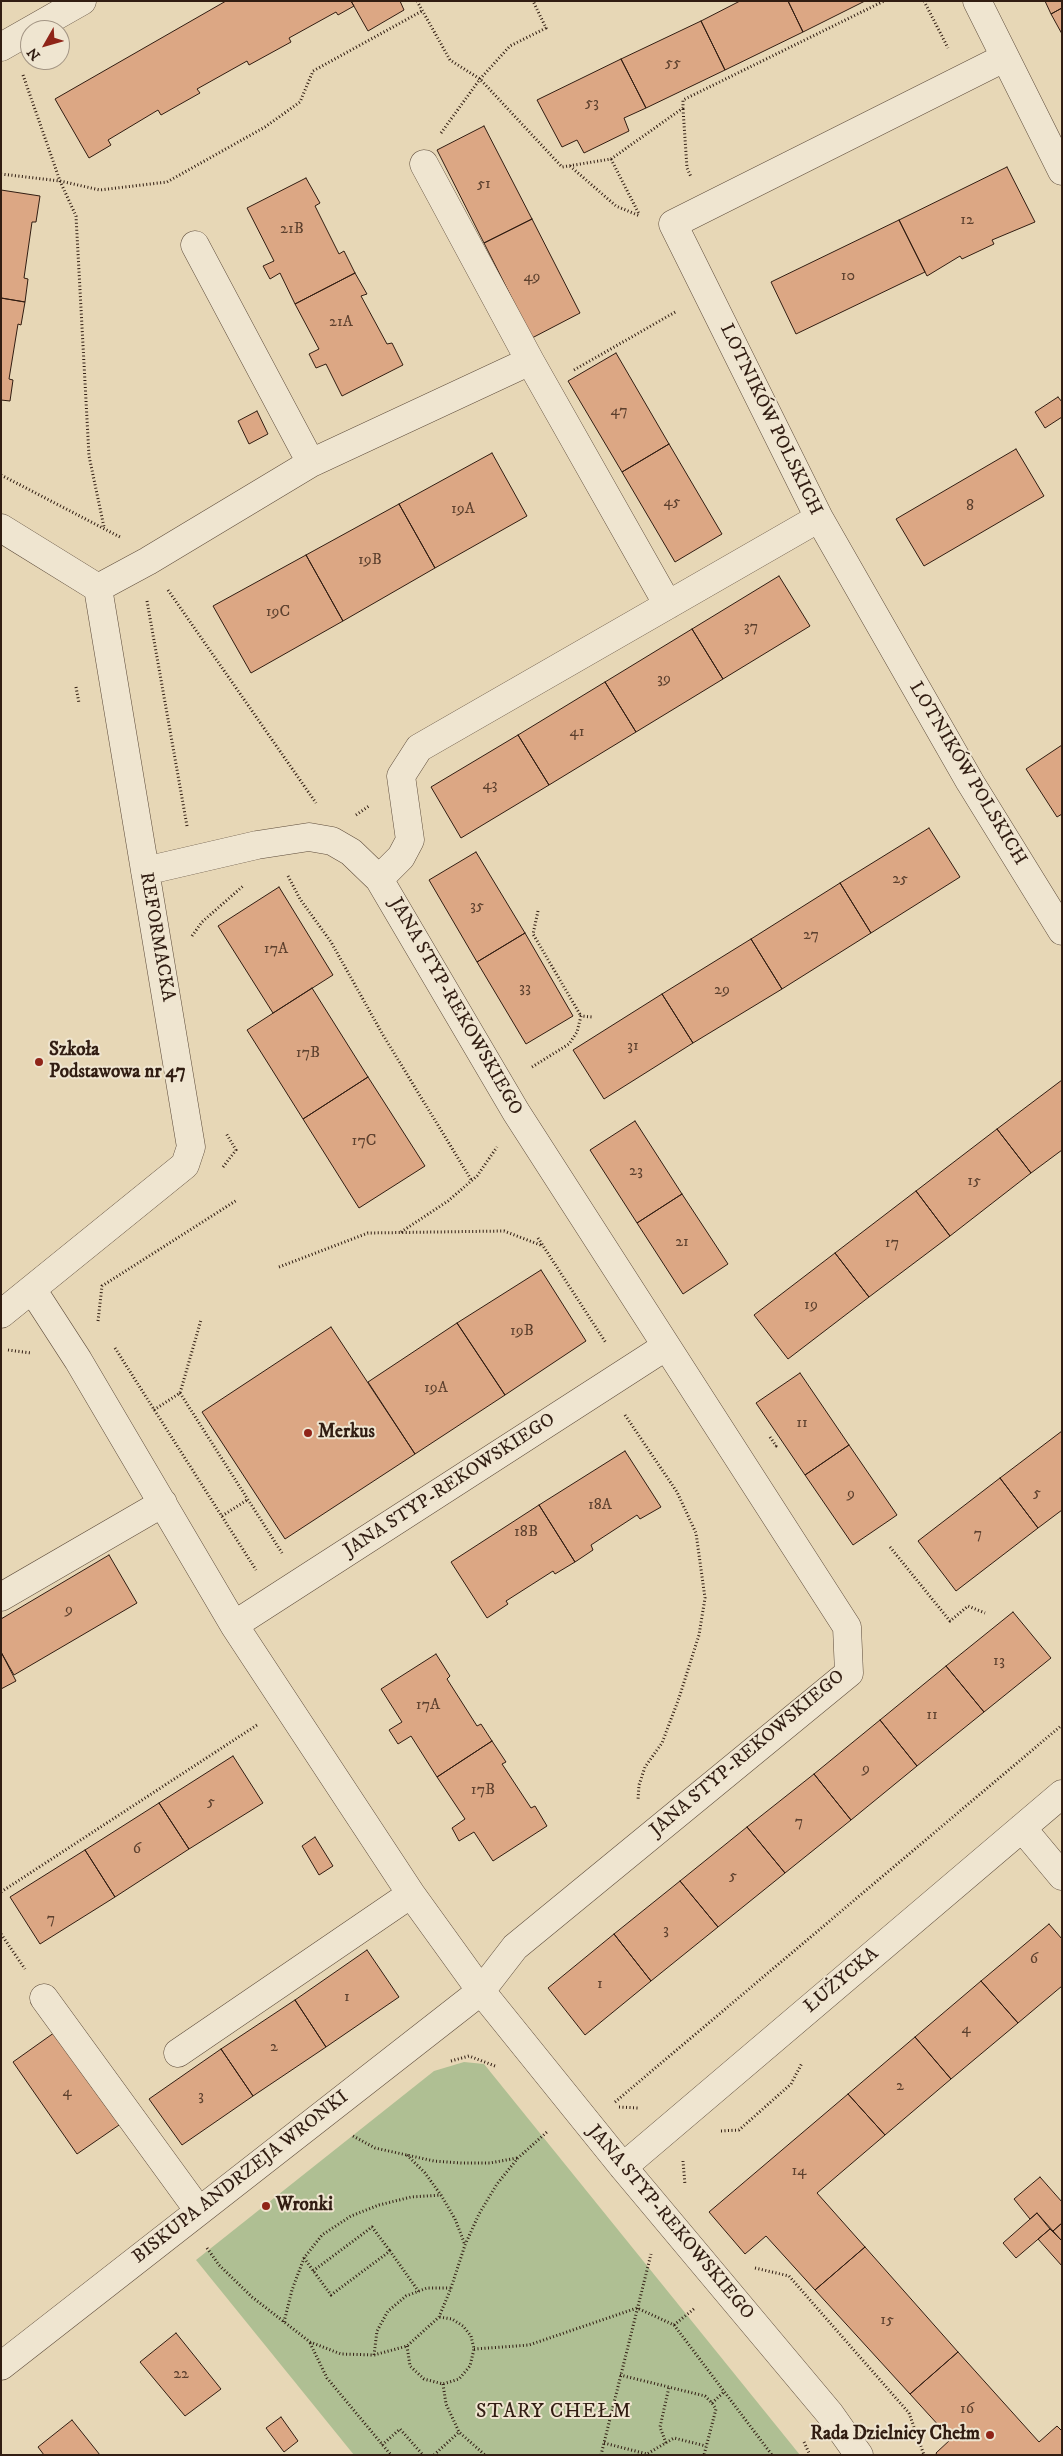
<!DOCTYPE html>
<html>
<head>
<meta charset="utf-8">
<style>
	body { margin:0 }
	#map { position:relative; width:1063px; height:2456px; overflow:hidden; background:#e7d7b6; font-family:"IM FELL DW Pica",serif }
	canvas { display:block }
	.frame { position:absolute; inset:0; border:2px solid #311d12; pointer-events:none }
	.north { position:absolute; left:20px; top:20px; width:50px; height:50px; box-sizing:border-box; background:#efe5d0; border:1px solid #a39584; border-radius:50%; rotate:232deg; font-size:14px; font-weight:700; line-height:20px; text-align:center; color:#311d12 }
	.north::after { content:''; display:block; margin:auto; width:18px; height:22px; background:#8f2418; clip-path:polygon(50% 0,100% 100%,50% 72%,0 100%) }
</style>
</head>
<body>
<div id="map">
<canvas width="1063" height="2456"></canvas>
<div class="frame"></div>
<div class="north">N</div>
</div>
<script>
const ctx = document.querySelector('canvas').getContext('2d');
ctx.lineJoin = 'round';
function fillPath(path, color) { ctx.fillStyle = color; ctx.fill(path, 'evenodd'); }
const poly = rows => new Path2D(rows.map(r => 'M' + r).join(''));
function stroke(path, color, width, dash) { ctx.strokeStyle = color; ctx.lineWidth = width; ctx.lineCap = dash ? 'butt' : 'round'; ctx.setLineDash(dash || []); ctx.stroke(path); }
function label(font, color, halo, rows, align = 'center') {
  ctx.font = font + ' "IM FELL DW Pica",serif'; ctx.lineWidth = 4; ctx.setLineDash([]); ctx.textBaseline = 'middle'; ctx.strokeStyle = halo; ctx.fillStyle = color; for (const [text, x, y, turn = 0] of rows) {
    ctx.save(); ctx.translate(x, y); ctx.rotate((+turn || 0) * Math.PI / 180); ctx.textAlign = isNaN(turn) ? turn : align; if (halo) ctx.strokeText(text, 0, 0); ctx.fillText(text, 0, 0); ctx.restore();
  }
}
const green = poly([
	[464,2062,484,2064,800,2455,354,2455,196,2260,434,2071]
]);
const building = poly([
	[226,1,351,1,354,6,338,15,336,12,289,38,291,42,249,65,247,61,197,89,200,93,161,115,158,110,108,140,111,145,89,158,55,99,226,1],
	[351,1,400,1,404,10,368,31,351,1],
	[740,1,788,1,803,32,725,70,701,21,740,1],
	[788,1,865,1,803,32,788,1],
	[1045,1,1062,1,1062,8,1051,14,1045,1],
	[1062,8,1062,34,1051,14,1062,8],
	[701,21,725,70,646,108,621,59,701,21],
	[621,59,646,108,624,118,629,131,584,153,577,140,562,147,537,100,621,59],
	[484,126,532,219,484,243,437,150,484,126],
	[1007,167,1035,222,992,240,994,244,962,259,960,256,927,276,899,220,1007,167],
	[306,178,320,203,315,206,339,254,344,251,355,273,295,304,280,273,270,279,263,266,274,261,247,208,306,178],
	[1,190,40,196,36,222,32,222,24,278,28,279,25,302,1,298,1,190],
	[532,219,580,313,532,338,484,243,532,219],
	[899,220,925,272,796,334,771,282,899,220],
	[355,273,367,294,361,296,387,344,392,343,403,365,342,396,326,364,316,368,309,354,319,349,295,304,355,273],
	[1,298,25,302,21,325,18,324,9,379,13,380,10,401,1,400,1,298],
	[616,353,669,444,622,472,568,381,616,353],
	[1058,397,1062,402,1062,417,1045,428,1035,412,1058,397],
	[257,411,268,434,249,444,238,421,257,411],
	[669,444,722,534,675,562,622,472,669,444],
	[1016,449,1044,496,924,566,896,519,1016,449],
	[492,453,527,516,435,568,399,504,492,453],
	[399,504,435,568,343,621,306,555,399,504],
	[306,555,343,621,251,673,213,606,306,555],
	[779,576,810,626,723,679,692,629,779,576],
	[692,629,723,679,636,732,605,682,692,629],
	[605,682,636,732,549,785,518,735,605,682],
	[518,735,549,785,461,838,431,787,518,735],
	[1062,745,1062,814,1057,817,1026,769,1062,745],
	[929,828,960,877,871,933,840,883,929,828],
	[476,852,525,933,477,962,429,880,476,852],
	[840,883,871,933,782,989,751,939,840,883],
	[279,887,333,975,273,1013,218,926,279,887],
	[525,933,573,1016,526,1044,477,962,525,933],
	[751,939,782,989,693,1043,662,994,751,939],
	[312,988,368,1077,303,1119,247,1030,312,988],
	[662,994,693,1043,604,1099,573,1050,662,994],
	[368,1077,425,1166,359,1208,303,1119,368,1077],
	[1062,1080,1062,1150,1031,1173,997,1129,1062,1080],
	[635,1121,682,1194,637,1223,590,1150,635,1121],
	[997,1129,1031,1173,950,1236,916,1191,997,1129],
	[916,1191,950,1236,869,1297,835,1253,916,1191],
	[682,1194,728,1264,683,1294,637,1223,682,1194],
	[835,1253,869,1297,788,1359,754,1315,835,1253],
	[541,1270,586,1341,505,1395,457,1323,541,1270],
	[457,1323,505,1395,415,1454,368,1382,457,1323],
	[331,1327,415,1454,285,1539,202,1412,331,1327],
	[800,1373,849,1445,805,1475,756,1403,800,1373],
	[1062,1431,1062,1510,1038,1528,1000,1478,1062,1431],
	[849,1445,897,1515,853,1545,805,1475,849,1445],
	[625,1451,661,1507,640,1519,637,1515,591,1545,593,1550,575,1562,539,1505,625,1451],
	[1000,1478,1038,1528,956,1591,918,1541,1000,1478],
	[539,1505,575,1562,555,1574,553,1571,506,1601,508,1604,487,1618,451,1562,539,1505],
	[109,1555,137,1603,14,1675,1,1652,1,1619,109,1555],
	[1013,1612,1051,1658,984,1712,946,1666,1013,1612],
	[1,1652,16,1681,1,1689,1,1652],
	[436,1654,450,1676,447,1679,477,1726,481,1724,492,1741,437,1777,411,1736,398,1744,389,1730,402,1722,381,1689,436,1654],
	[946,1666,984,1712,917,1766,880,1720,946,1666],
	[880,1720,917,1766,851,1820,814,1774,880,1720],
	[492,1741,506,1762,502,1764,531,1808,535,1806,547,1826,493,1861,474,1832,459,1841,452,1828,465,1819,437,1777,492,1741],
	[233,1756,263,1803,189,1849,159,1803,233,1756],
	[814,1774,851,1820,785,1873,747,1827,814,1774],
	[159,1803,189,1849,115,1897,85,1850,159,1803],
	[747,1827,785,1873,718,1927,680,1881,747,1827],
	[315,1837,333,1866,319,1875,302,1846,315,1837],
	[85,1850,115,1897,40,1944,10,1897,85,1850],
	[680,1881,718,1927,651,1981,614,1934,680,1881],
	[1049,1924,1062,1939,1062,1986,1018,2023,981,1981,1049,1924],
	[614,1934,651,1981,585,2035,548,1988,614,1934],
	[367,1950,399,1997,326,2047,295,2000,367,1950],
	[981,1981,1018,2023,951,2079,915,2037,981,1981],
	[295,2000,326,2047,253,2096,221,2049,295,2000],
	[58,2030,122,2123,77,2154,13,2062,58,2030],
	[915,2037,951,2079,885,2135,848,2094,915,2037],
	[221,2049,253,2096,182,2145,149,2099,221,2049],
	[848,2094,885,2135,817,2193,865,2247,815,2290,766,2236,745,2254,709,2212,848,2094],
	[1040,2177,1062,2202,1062,2223,1053,2231,1037,2213,1030,2219,1014,2199,1040,2177],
	[1037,2213,1050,2229,1016,2258,1003,2243,1037,2213],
	[1062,2223,1062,2241,1053,2231,1062,2223],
	[1050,2229,1062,2241,1062,2266,1038,2239,1050,2229],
	[865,2247,958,2352,910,2394,815,2290,865,2247],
	[176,2333,221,2389,185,2416,140,2362,176,2333],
	[958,2352,1039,2442,1057,2426,1062,2431,1062,2455,937,2455,936,2453,951,2439,910,2394,958,2352],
	[281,2417,298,2441,284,2452,266,2428,281,2417],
	[72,2420,100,2455,44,2455,38,2447,72,2420]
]);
const path = poly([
	[417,1,450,60,480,79,562,167,611,159,683,108,683,100,884,1],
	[924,1,948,48],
	[23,75,60,181,76,216,89,456,104,527],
	[683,109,687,168,691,177],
	[441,133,480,79,510,46,546,28,533,1],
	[611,159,639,214],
	[570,166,616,206,640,216],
	[1,174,60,181,100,190,167,182,265,127,300,102,313,71,422,11],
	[574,370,677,311],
	[1,475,120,537],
	[168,590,316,803],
	[147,601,187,826],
	[76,687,79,703],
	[356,815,369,806],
	[288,876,300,899,331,942,383,1035,472,1181],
	[538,911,533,934,581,1016],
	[192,936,202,922,243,886],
	[532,1067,569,1044,577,1032,581,1016,592,1017],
	[223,1167,236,1150,226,1133],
	[401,1232,448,1201,477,1176,497,1147],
	[538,1238,606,1343],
	[279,1267,368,1233,504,1231,543,1246],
	[98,1321,102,1286,237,1200],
	[115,1348,256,1570],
	[8,1350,31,1353],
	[180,1393,282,1553],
	[154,1410,180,1393,201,1320],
	[625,1415,677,1492,696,1533,705,1598,699,1635,679,1698,662,1743,645,1767,639,1785,638,1800],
	[770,1437,776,1446,773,1447],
	[222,1516,247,1500],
	[890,1547,950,1621,968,1606,985,1613],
	[1,1892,257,1725],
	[1,1934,25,1969],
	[451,2061,469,2056,495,2066],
	[615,2102,1062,1725],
	[619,2107,638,2108],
	[721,2131,739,2130,791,2084,802,2063],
	[353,2136,375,2148,434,2161,462,2163,490,2163,517,2158],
	[407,2155,425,2173,441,2195,455,2219,465,2245],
	[683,2161,685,2185],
	[207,2248,219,2265,252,2297,310,2342,341,2354,374,2355,407,2346,439,2317,451,2288,465,2245,479,2214,497,2184,518,2158,548,2131],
	[304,2258,331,2295,390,2251,419,2292],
	[755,2268,789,2276,909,2413,924,2455],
	[313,2271,372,2227,390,2251],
	[284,2322,292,2290,304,2258,322,2235,351,2216,379,2205,411,2197,441,2195],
	[674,2325,695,2308],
	[310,2343,327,2378,391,2455],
	[407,2346,410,2366,424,2379,443,2384,459,2379,470,2366,474,2349,471,2336,463,2326,452,2319,439,2317],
	[474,2349,529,2345,637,2308,674,2325,772,2455],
	[374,2355,377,2331,388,2311,406,2296,427,2288,451,2288],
	[620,2375,705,2396,712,2403,716,2409,704,2455],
	[443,2384,446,2404,459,2432,485,2455],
	[712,2403,725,2391],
	[804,2442,810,2455],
	[604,2443,647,2454,674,2438,706,2446],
	[666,2443,660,2427,669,2387],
	[382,2445,400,2429,423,2455],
	[434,2455,459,2432],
	[601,2455,651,2254]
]);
const minor = poly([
	[977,1,1062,171],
	[1,47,82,1],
	[1004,58,673,224,819,518,970,782,1062,931],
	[424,164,530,361,668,605],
	[195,245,311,463],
	[1,528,98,588,191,1147,185,1165,1,1314],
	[98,588,148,561,311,463,530,361],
	[379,879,401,857,410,840,401,776,419,748,819,518],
	[32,1289,78,1360,234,1625,411,1894,481,1991,623,2167,830,2414,859,2455],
	[1,1597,163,1503],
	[234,1625,665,1347],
	[1022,1828,1062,1876],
	[44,1998,199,2211],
	[178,2053,411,1894],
	[623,2167,1062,1794],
	[1,2366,481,1991,515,1947,849,1673,847,1627,516,1112,379,879,351,852,332,841,309,837,257,845,145,871]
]);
const markers = [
	[39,1062,5,"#8f2418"],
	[308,1433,5,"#8f2418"],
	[266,2206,5,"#8f2418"],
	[990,2435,5,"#8f2418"]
];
const numberNames = [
	["55",673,64],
	["53",592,104],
	["51",484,185],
	["12",967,221],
	["21B",292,230],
	["10",848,277],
	["49",532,278],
	["21A",341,323],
	["47",619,412],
	["45",672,503],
	["8",970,507],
	["19A",463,510],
	["19B",370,561],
	["19C",278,613],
	["37",751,628],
	["39",664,680],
	["41",577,733],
	["43",490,786],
	["25",900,880],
	["35",477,907],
	["27",811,936],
	["17A",276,950],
	["33",525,989],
	["29",722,991],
	["31",633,1047],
	["17B",308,1054],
	["17C",364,1142],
	["23",636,1172],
	["15",974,1182],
	["21",682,1243],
	["17",892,1244],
	["19",811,1306],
	["19B",522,1332],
	["19A",436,1389],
	["11",802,1424],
	["5",1037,1494],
	["9",851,1495],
	["18A",600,1506],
	["18B",526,1533],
	["7",978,1535],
	["9",69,1611],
	["13",999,1662],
	["17A",428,1706],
	["11",932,1716],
	["9",866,1770],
	["17B",483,1791],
	["5",211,1803],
	["7",799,1823],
	["6",137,1850],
	["5",733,1877],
	["7",51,1920],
	["3",666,1931],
	["6",1034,1960],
	["1",600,1985],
	["1",347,1998],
	["4",966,2030],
	["2",274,2048],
	["2",900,2087],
	["4",67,2093],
	["3",201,2097],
	["14",799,2172],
	["15",887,2321],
	["22",181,2375],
	["16",967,2410]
];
const streetNames = [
	["LOTNIKÓW POLSKICH",770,420,64],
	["LOTNIKÓW POLSKICH",967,774,59],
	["REFORMACKA",156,937,80],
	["JANA STYP-REKOWSKIEGO",455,1007,60],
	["JANA STYP-REKOWSKIEGO",450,1486,-33],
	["JANA STYP-REKOWSKIEGO",748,1754,-40],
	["ŁUŻYCKA",842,1981,-40],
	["BISKUPA ANDRZEJA WRONKI",241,2178,-38],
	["JANA STYP-REKOWSKIEGO",670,2223,50]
];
const poiNames = [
	["Szkoła",49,1051],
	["Podstawowa nr 47",49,1073],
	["Merkus",318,1433],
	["Wronki",276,2206],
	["Rada Dzielnicy Chełm",980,2435,"right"]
];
const neighbourhoodNames = [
	["STARY CHEŁM",554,2413]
];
fillPath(green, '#afbf93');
fillPath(building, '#dca784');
stroke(building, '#311d12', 1);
stroke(minor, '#5e4c3b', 29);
stroke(path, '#311d12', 3, [1, 2.5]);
stroke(minor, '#efe5d0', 28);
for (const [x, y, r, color] of markers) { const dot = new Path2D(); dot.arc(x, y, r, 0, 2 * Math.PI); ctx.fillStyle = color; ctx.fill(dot); stroke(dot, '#efe5d0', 2); }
label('16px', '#5c402e', null, numberNames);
label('19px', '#311d12', '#efe5d0', streetNames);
label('bold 19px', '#311d12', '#efe5d0', poiNames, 'left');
ctx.letterSpacing = '1px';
label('20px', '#311d12', '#efe5d0', neighbourhoodNames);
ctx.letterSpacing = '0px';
</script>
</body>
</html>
